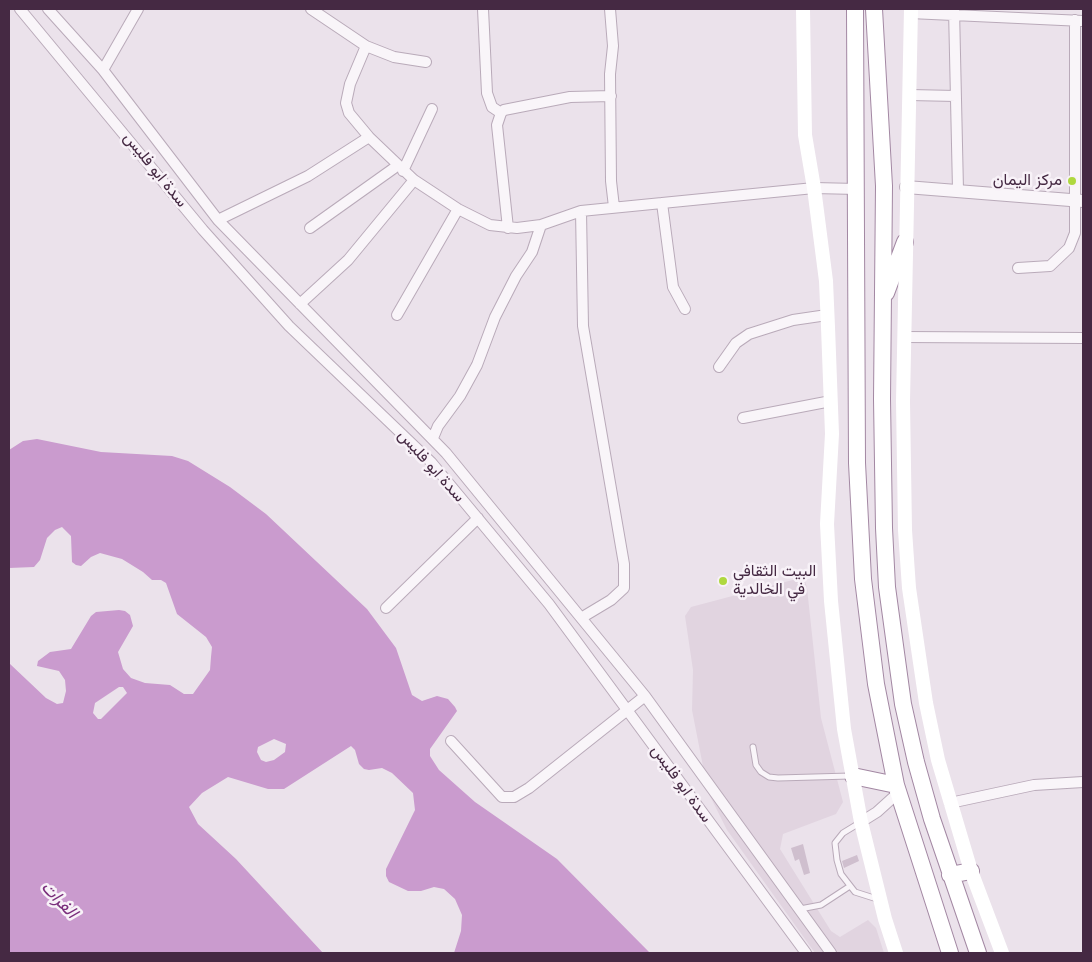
<!DOCTYPE html>
<html>
<head>
<meta charset="utf-8">
<style>
	body { margin:0 }
	#map { position:relative; width:1092px; height:962px; overflow:hidden; background:#ebe2eb; font-family:Helvetica,sans-serif }
	canvas { display:block }
	.frame { position:absolute; inset:0; border:10px solid #452943; pointer-events:none }
</style>
</head>
<body>
<div id="map">
<canvas width="1092" height="962"></canvas>
<div class="frame"></div>
</div>
<script>
const ctx = document.querySelector('canvas').getContext('2d');
ctx.lineJoin = 'round';
function fillPath(path, color) { ctx.fillStyle = color; ctx.fill(path, 'evenodd'); }
const poly = rows => new Path2D(rows.map(r => 'M' + r).join(''));
function stroke(path, color, width, dash) { ctx.strokeStyle = color; ctx.lineWidth = width; ctx.lineCap = dash ? 'butt' : 'round'; ctx.setLineDash(dash || []); ctx.stroke(path); }
function label(font, color, halo, rows, align = 'center') {
  ctx.font = font + ' Helvetica,Vazirmatn,sans-serif'; ctx.lineWidth = 5; ctx.setLineDash([]); ctx.textBaseline = 'middle'; ctx.strokeStyle = halo; ctx.fillStyle = color; for (const [text, x, y, turn = 0] of rows) {
    ctx.save(); ctx.translate(x, y); ctx.rotate((+turn || 0) * Math.PI / 180); ctx.textAlign = isNaN(turn) ? turn : align; if (halo) ctx.strokeText(text, 0, 0); ctx.fillText(text, 0, 0); ctx.restore();
  }
}
const built = poly([
	[804,577,807,588,821,718,843,802,836,814,783,834,780,849,831,931,840,937,868,920,876,928,884,953,815,953,727,830,708,792,692,710,693,670,685,616,691,607]
]);
const water = poly([
	[37,439,101,452,172,456,188,461,230,487,266,514,367,609,396,648,412,695,422,701,437,696,448,699,455,707,457,711,430,749,430,756,439,770,475,802,557,859,650,953,454,953,461,931,462,915,455,899,444,889,434,887,421,891,408,891,389,882,386,876,386,869,415,810,413,793,392,773,382,768,369,770,364,769,359,764,355,750,351,746,284,789,268,789,228,777,202,793,189,807,198,824,236,859,323,953,9,953,9,663,46,698,57,704,63,703,66,691,65,680,59,671,37,666,38,661,50,652,71,649,91,616,96,612,119,610,125,611,130,615,133,626,118,652,123,669,131,678,145,683,170,685,184,694,193,694,210,670,211,657,212,647,206,637,177,614,166,583,161,580,152,580,143,572,122,559,100,553,91,557,81,566,76,565,72,562,71,536,62,527,55,530,47,538,40,560,34,567,9,568,9,450,23,441],
	[119,687,123,687,127,693,101,719,98,719,93,713,95,703],
	[274,739,286,744,285,752,274,760,266,762,261,760,257,752,258,747]
]);
const building = poly([
	[803,844,810,873,804,875,799,859,795,861,791,848],
	[857,855,859,861,844,868,842,861]
]);
const service = poly([
	[753,747,756,765,761,772,769,777,778,778,850,776],
	[861,822,843,833,835,843,837,860,841,874,855,892,877,899],
	[800,909,821,905,850,886]
]);
const minor = poly([
	[20,9,203,230,289,326,431,462,549,604,806,953],
	[48,9,103,70,218,220,446,453,645,696,831,953],
	[311,9,366,46,350,84,346,103,349,113,369,137,414,180,458,209,490,225,517,228,541,225,581,211,814,188,857,189],
	[483,9,487,93,492,107,501,113],
	[610,9,613,46,610,74,611,181,614,207],
	[954,9,958,190],
	[910,13,1083,21],
	[366,46,394,57,426,62],
	[103,70,138,9],
	[910,95,956,96],
	[403,171,432,109],
	[662,203,673,287,685,309],
	[218,220,308,176,369,137],
	[310,228,397,166],
	[508,228,497,125,501,113,504,110,570,97,611,96],
	[1018,268,1050,266,1069,248,1075,233,1075,20],
	[300,304,348,260,414,180],
	[397,315,458,209],
	[904,337,1083,338],
	[719,367,736,343,749,334,793,320,827,315],
	[743,418,831,401],
	[433,438,438,426,460,396,477,365,495,317,516,276,532,252,541,225],
	[386,608,478,518],
	[581,618,611,600,624,588,624,564,583,326,581,211],
	[451,741,502,797,514,797,529,788,645,696],
	[950,803,1034,785,1083,782],
	[861,822,877,812,898,793]
]);
const tertiary = poly([
	[906,187,1083,201]
]);
const secondary = poly([
	[803,9,805,135,814,188,826,281,828,327,832,434,827,524,831,601,844,729,861,822,885,919,896,953],
	[911,9,903,401,905,530,909,588,926,703,938,760,971,871,1002,953]
]);
const trunk = poly([
	[855,9,857,463,863,579,876,684,896,785,950,953],
	[874,9,884,186,882,399,884,528,887,587,903,704,916,762,932,819,978,953],
	[886,293,905,242],
	[853,776,896,785],
	[950,875,971,871]
]);
const markers = [
	[1072,181,5,"#afd83f"],
	[723,581,5,"#afd83f"]
];
const streetNames = [
	["سدة ابو فليس",155,170,51],
	["سدة ابو فليس",431,466,48],
	["سدة ابو فليس",681,784,54]
];
const poiNames = [
	["مركز اليمان",1062,181],
	["البيت الثقافي",733,572,"left"],
	["في الخالدية",733,590,"left"]
];
const waterNames = [
	["الفرات",59,900,46]
];
fillPath(built, '#e1d4e0');
fillPath(water, '#ca9bce');
fillPath(building, '#cfbfce');
stroke(service, '#b9aab9', 7);
stroke(minor, '#b9aab9', 12);
stroke(tertiary, '#b9aab9', 14);
stroke(trunk, '#a388a3', 18);
stroke(service, '#f9f5f9', 5);
stroke(minor, '#f9f5f9', 10);
stroke(tertiary, '#f9f5f9', 12);
stroke(secondary, '#fff', 14);
stroke(trunk, '#fff', 16);
for (const [x, y, r, color] of markers) { const dot = new Path2D(); dot.arc(x, y, r, 0, 2 * Math.PI); ctx.fillStyle = color; ctx.fill(dot); stroke(dot, '#f8f2f8', 2); }
label('16px', '#452943', '#f8f2f8', streetNames);
label('16px', '#452943', '#f8f2f8', poiNames, 'right');
label('italic 18px', '#7a2f7c', '#f8f2f8', waterNames);
</script>
</body>
</html>
